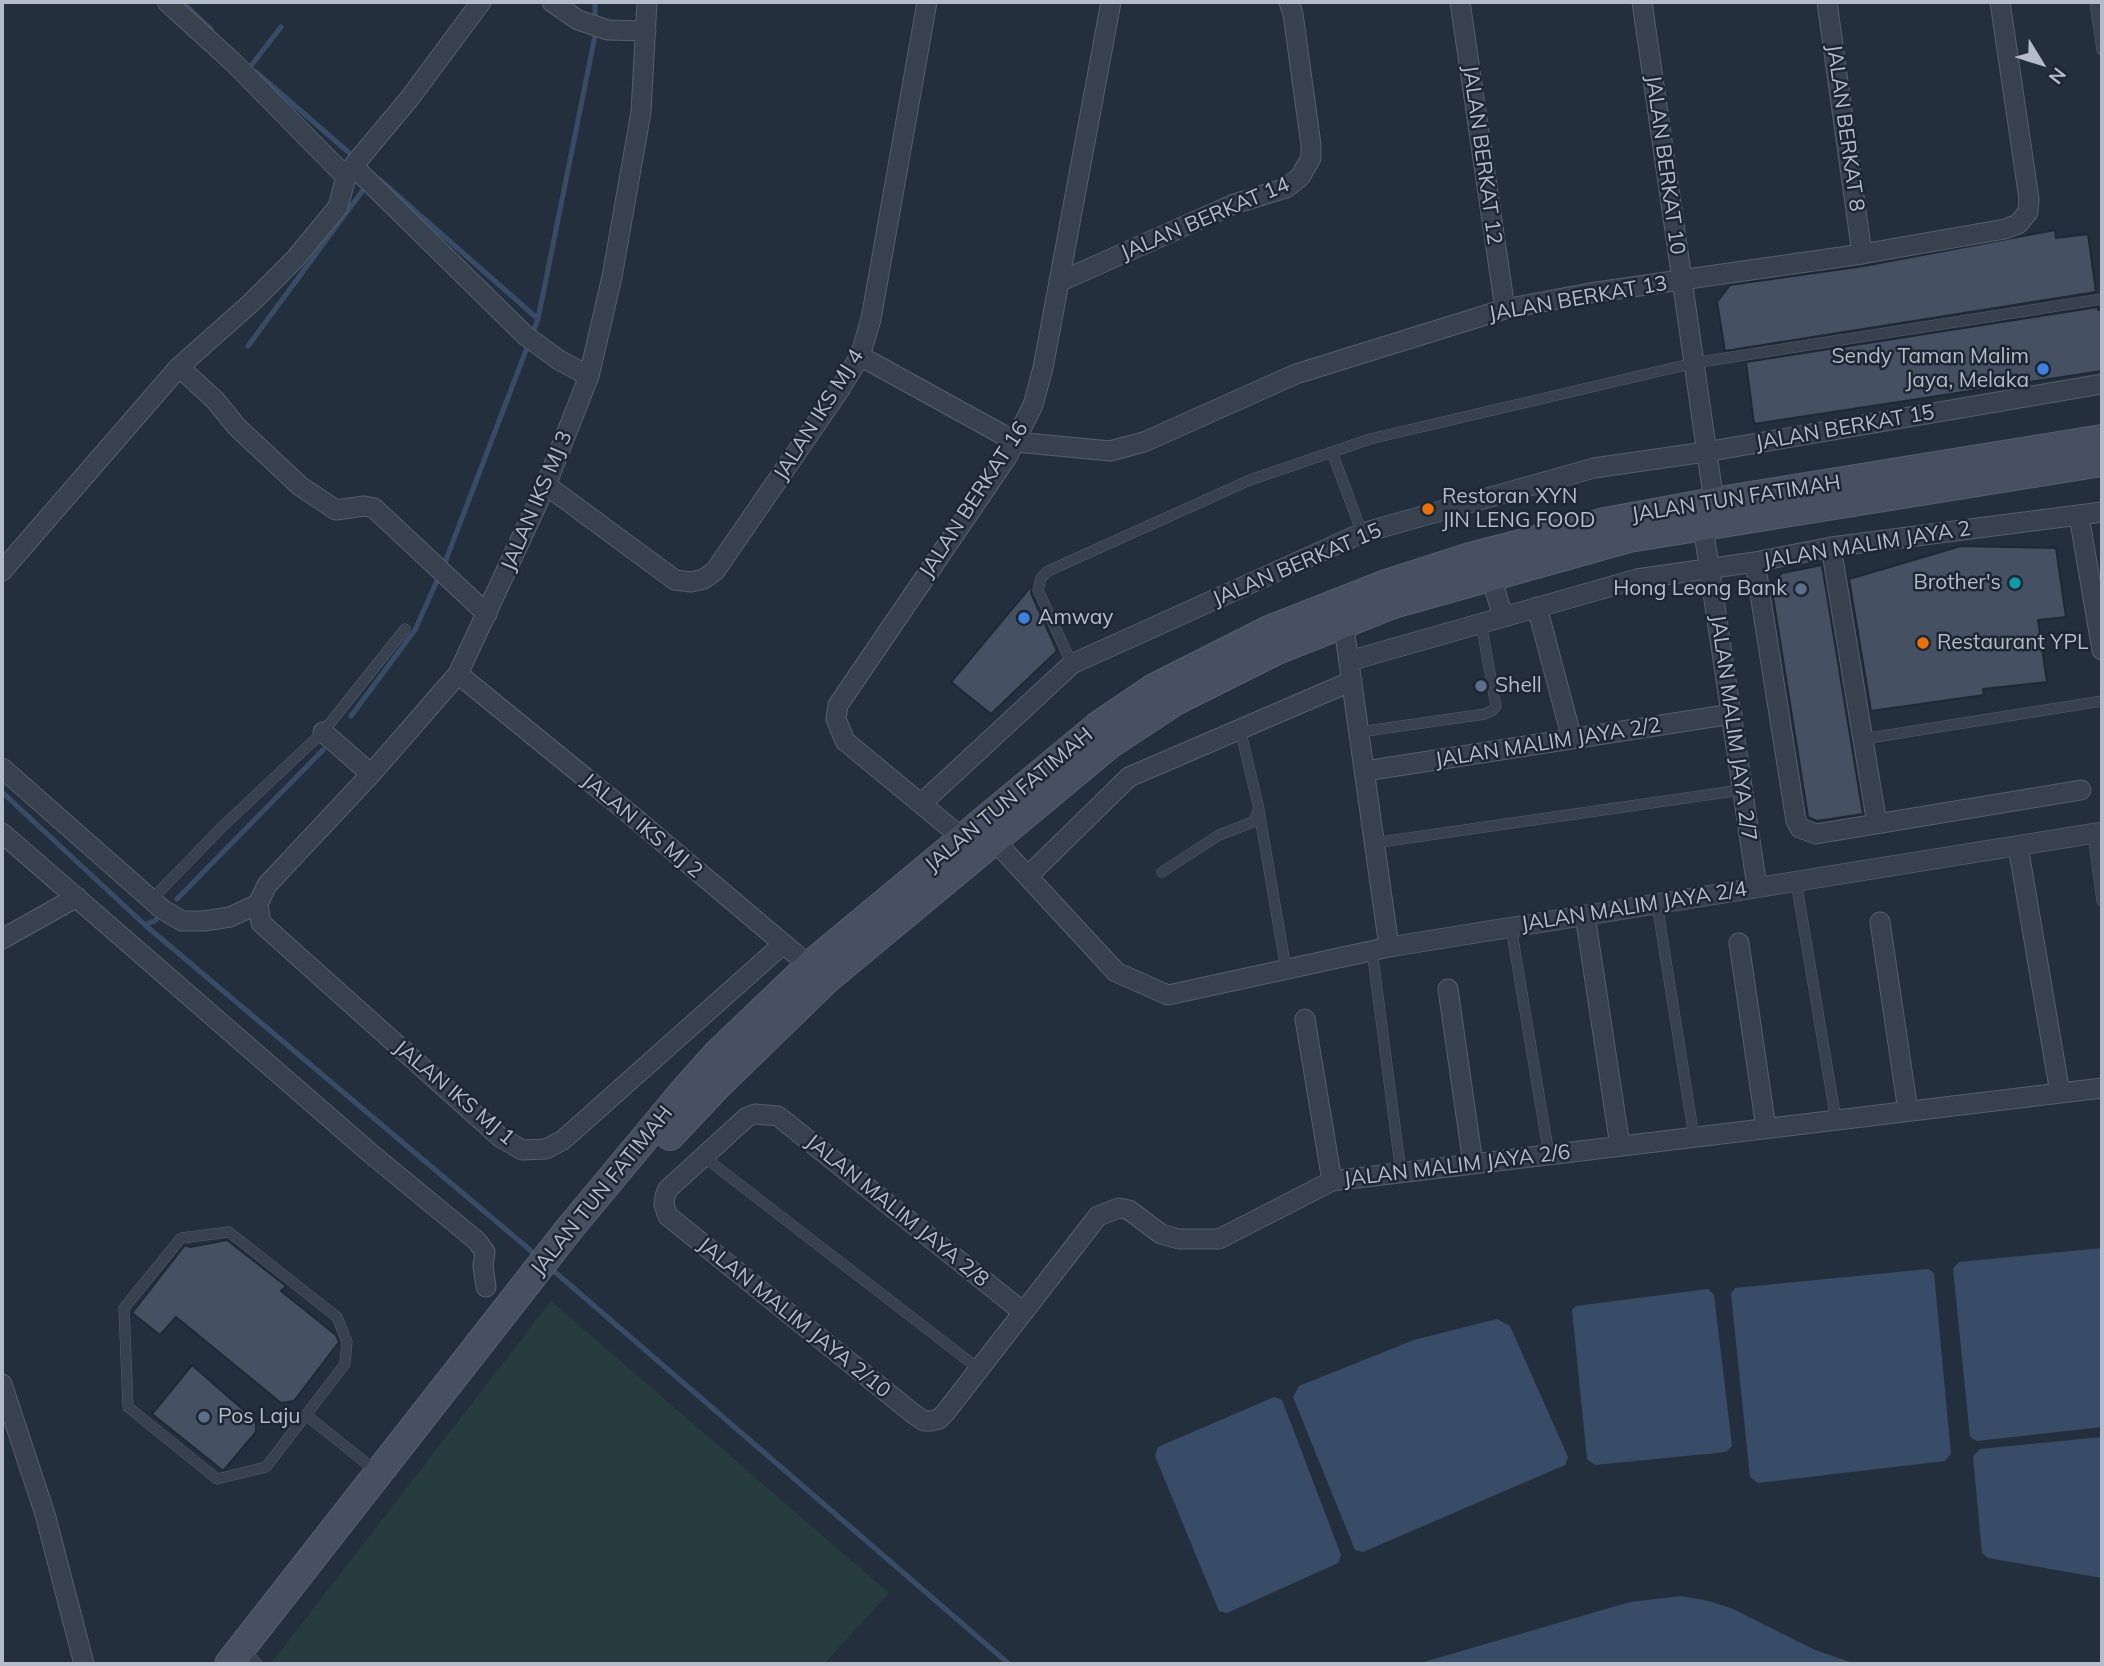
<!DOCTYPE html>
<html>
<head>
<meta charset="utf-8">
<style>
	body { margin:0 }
	#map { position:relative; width:2104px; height:1666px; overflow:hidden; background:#242f3e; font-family:Mulish,sans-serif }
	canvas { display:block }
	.frame { position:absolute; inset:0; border:4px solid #b4bcc9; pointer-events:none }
	.north { position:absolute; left:2006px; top:28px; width:70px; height:70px; -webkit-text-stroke:5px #1d2633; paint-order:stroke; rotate:128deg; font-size:19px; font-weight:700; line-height:28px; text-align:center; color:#b4bcc9 }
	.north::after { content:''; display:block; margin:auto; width:24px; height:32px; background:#b4bcc9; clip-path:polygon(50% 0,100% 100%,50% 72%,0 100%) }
</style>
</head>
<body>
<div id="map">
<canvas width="2104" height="1666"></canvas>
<div class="frame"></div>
<div class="north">N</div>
</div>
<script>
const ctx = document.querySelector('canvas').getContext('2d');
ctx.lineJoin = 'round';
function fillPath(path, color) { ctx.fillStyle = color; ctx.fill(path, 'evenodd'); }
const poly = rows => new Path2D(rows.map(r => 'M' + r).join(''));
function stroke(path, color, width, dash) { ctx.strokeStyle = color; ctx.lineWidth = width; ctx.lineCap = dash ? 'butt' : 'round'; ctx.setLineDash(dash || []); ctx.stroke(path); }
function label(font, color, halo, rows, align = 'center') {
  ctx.font = font + ' Mulish,sans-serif'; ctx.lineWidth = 5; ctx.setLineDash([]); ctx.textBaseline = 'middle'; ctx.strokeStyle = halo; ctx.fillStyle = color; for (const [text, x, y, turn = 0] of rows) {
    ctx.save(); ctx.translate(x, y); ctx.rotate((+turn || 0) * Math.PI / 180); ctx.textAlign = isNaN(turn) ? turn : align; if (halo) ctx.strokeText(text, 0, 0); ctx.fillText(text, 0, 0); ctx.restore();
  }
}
const green = poly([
	[551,1301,889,1593,824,1664,275,1664,273,1661]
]);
const water = poly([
	[2102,1248,2102,1427,1977,1441,1970,1437,1953,1269,1959,1262],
	[1928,1269,1934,1273,1951,1454,1945,1461,1758,1483,1750,1477,1731,1294,1735,1288],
	[1708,1289,1714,1295,1732,1446,1726,1452,1595,1465,1587,1459,1572,1310,1576,1306],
	[1497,1319,1510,1326,1568,1457,1565,1465,1363,1552,1355,1550,1293,1397,1299,1386,1414,1340],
	[1274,1397,1282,1400,1341,1555,1338,1563,1227,1613,1219,1611,1155,1456,1158,1447],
	[2102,1437,2102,1578,1988,1558,1982,1553,1973,1456,1980,1449],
	[1681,1596,1709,1601,1733,1609,1815,1650,1856,1664,1417,1664,1630,1602]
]);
const stream = poly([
	[182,2,211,29],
	[595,2,595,21],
	[250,67,281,27],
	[256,72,354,157],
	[380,180,538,319],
	[248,346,366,186],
	[351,716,415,630,444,565,538,319,596,31],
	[2,792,145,925,536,1255],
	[177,899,323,750],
	[145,925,156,920],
	[548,1266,1009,1664]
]);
const building = poly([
	[2055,230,2056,238,2088,234,2096,292,1725,351,1717,302,1730,285,1864,266,2055,230],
	[2098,307,2098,310,2102,309,2102,371,1754,424,1746,362,2098,307],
	[1961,546,2056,548,2066,617,2038,620,2047,682,1983,689,1984,695,1871,711,1849,579,1961,546],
	[1822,565,1863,814,1817,821,1808,817,1771,584,1782,573,1822,565],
	[1032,585,1031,593,1057,651,991,714,951,682,1032,585],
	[227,1240,286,1286,281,1291,336,1335,339,1342,294,1401,281,1403,176,1317,160,1335,132,1313,185,1245,190,1247,227,1240],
	[192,1365,256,1421,256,1432,224,1470,222,1470,152,1414,192,1365]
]);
const lane = poly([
	[2095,2,2102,50],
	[1332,452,1362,533],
	[1072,664,1038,590,1041,578,1048,571,1250,480,1370,439,1694,363,2102,299],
	[1359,732,1485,714,1493,710,1496,706,1481,623],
	[1863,739,2102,701],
	[1259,811,1286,969],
	[2093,834,2102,901],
	[1374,843,1741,790],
	[1162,872,1219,835,1253,822,1259,809,1240,729],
	[1796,881,1836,1120],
	[151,900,223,826,323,732,405,629],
	[1657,904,1694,1137],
	[1511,927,1549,1155],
	[1372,950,1401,1173],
	[704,1157,979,1369],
	[229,1232,337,1317,347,1342,345,1364,266,1467,217,1479,128,1407,124,1308,181,1238,229,1232],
	[306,1415,376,1471],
	[254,1660,257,1664]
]);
const street = poly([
	[167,2,234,63,346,177],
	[552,2,578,20,608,30,646,31],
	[647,2,641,112,612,277,589,376,546,485,458,674,371,774,267,885,258,904,261,923,500,1137,522,1150,546,1149,563,1140,782,945],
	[1460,2,1505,309],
	[1642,2,1714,502],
	[1827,2,1862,254],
	[353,166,526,336,559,360,589,376],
	[1059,282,1234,204,1286,188,1300,177,1311,158,1311,145,1293,14,1289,2],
	[860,356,1016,442,1110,451,1144,442,1296,374,1505,309,1590,293,1862,254,2005,229,2018,224,2028,212,2029,199,2000,2],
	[179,367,215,400,237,427,300,486,336,510,364,506,374,508,487,614],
	[546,485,675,580,691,582,704,579,715,571,840,389,860,356,871,319,927,2],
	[2079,516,2102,650],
	[1703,526,1757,887],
	[1831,547,1877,824],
	[1755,562,1796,821,1800,828,1816,834,2081,790],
	[2,571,179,367,252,302,295,259,338,207,346,177,353,166,409,99,481,2],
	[1491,576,1503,617],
	[1537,607,1572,739],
	[1342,613,1389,947],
	[1349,661,1637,579,1755,562,1831,547,2102,512],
	[458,674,631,815,818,973],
	[323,732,371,774],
	[2,768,162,909,182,921,204,921,230,917,258,904],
	[1365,771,1732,714],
	[922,803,1072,664,1362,533,1594,468,1705,452,2102,384],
	[2,833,369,1152,477,1241,485,1252,483,1266,486,1287],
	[994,840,1116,972,1168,995,1389,947,2102,832],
	[972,846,845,741,836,719,838,705,1007,457,1033,405,1043,368,1111,2],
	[2018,846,2060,1093],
	[1028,876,1129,777,1352,681],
	[1585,915,1620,1146],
	[1880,922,1908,1111],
	[2,939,77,897],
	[1739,943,1766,1128],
	[1448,989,1473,1164],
	[1305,1019,1332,1181],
	[1023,1312,778,1116,755,1114,747,1117,668,1189,665,1196,664,1205,668,1216,915,1415,924,1421,931,1421,939,1419,945,1413,1098,1216,1119,1208,1129,1210,1161,1234,1179,1239,1219,1239,1332,1181,2102,1088],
	[2,1384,45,1514,84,1664]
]);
const secondary = poly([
	[670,1136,719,1084,826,980,1110,744,1177,700,1277,650,1393,604,1629,538,2102,462],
	[229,1664,570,1228,684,1091,718,1053,809,966,1098,726,1154,688,1269,630,1386,584,1470,557,1605,522,1714,502,2102,439]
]);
const markers = [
	[2043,369,7,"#3f7fe0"],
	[1428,509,7,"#e8710a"],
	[2015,583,7,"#0f9aa8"],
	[1801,589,7,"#5c6f8a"],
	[1024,618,7,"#3f7fe0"],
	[1923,643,7,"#e8710a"],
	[1481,686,7,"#5c6f8a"],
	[204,1417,7,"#5c6f8a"]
];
const streetNames = [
	["JALAN BERKAT 8",1845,128,82],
	["JALAN BERKAT 12",1482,155,82],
	["JALAN BERKAT 10",1665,165,82],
	["JALAN BERKAT 14",1205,219,-23],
	["JALAN BERKAT 13",1578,299,-10],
	["JALAN IKS MJ 4",819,415,-58],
	["JALAN BERKAT 15",1845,428,-10],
	["JALAN TUN FATIMAH",1736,499,-9],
	["JALAN BERKAT 16",974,500,-57],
	["JALAN IKS MJ 3",537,501,-67],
	["JALAN MALIM JAYA 2",1867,545,-9],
	["JALAN BERKAT 15",1297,565,-23],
	["JALAN MALIM JAYA 2/7",1733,728,82],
	["JALAN MALIM JAYA 2/2",1548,743,-9],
	["JALAN TUN FATIMAH",1009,800,-40],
	["JALAN IKS MJ 2",642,826,40],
	["JALAN MALIM JAYA 2/4",1634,907,-9],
	["JALAN IKS MJ 1",454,1093,40],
	["JALAN MALIM JAYA 2/6",1457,1166,-7],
	["JALAN TUN FATIMAH",602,1191,-51],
	["JALAN MALIM JAYA 2/8",897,1211,39],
	["JALAN MALIM JAYA 2/10",794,1318,39]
];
const poiNames = [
	["Sendy Taman Malim",2029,357,"right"],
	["Jaya, Melaka",2029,381,"right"],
	["Restoran XYN",1442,497],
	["JIN LENG FOOD",1442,521],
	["Brother's",2001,583,"right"],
	["Hong Leong Bank",1787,589,"right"],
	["Amway",1038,618],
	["Restaurant YPL",1937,643],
	["Shell",1495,686],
	["Pos Laju",218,1417]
];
fillPath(green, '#263c3f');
fillPath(water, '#394c67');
stroke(stream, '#394c67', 5);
fillPath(building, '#455162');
stroke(building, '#1f2835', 2);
stroke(lane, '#565f6c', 11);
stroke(street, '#565f6c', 21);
stroke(secondary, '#565f6c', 30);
stroke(lane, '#38414e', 10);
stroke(street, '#38414e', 19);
stroke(secondary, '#465061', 28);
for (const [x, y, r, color] of markers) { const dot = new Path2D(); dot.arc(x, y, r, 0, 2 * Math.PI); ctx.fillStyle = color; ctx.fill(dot); stroke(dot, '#1d2633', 2.5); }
label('21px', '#b4bcc9', '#1d2633', streetNames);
label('21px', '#b4bcc9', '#1d2633', poiNames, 'left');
</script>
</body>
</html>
